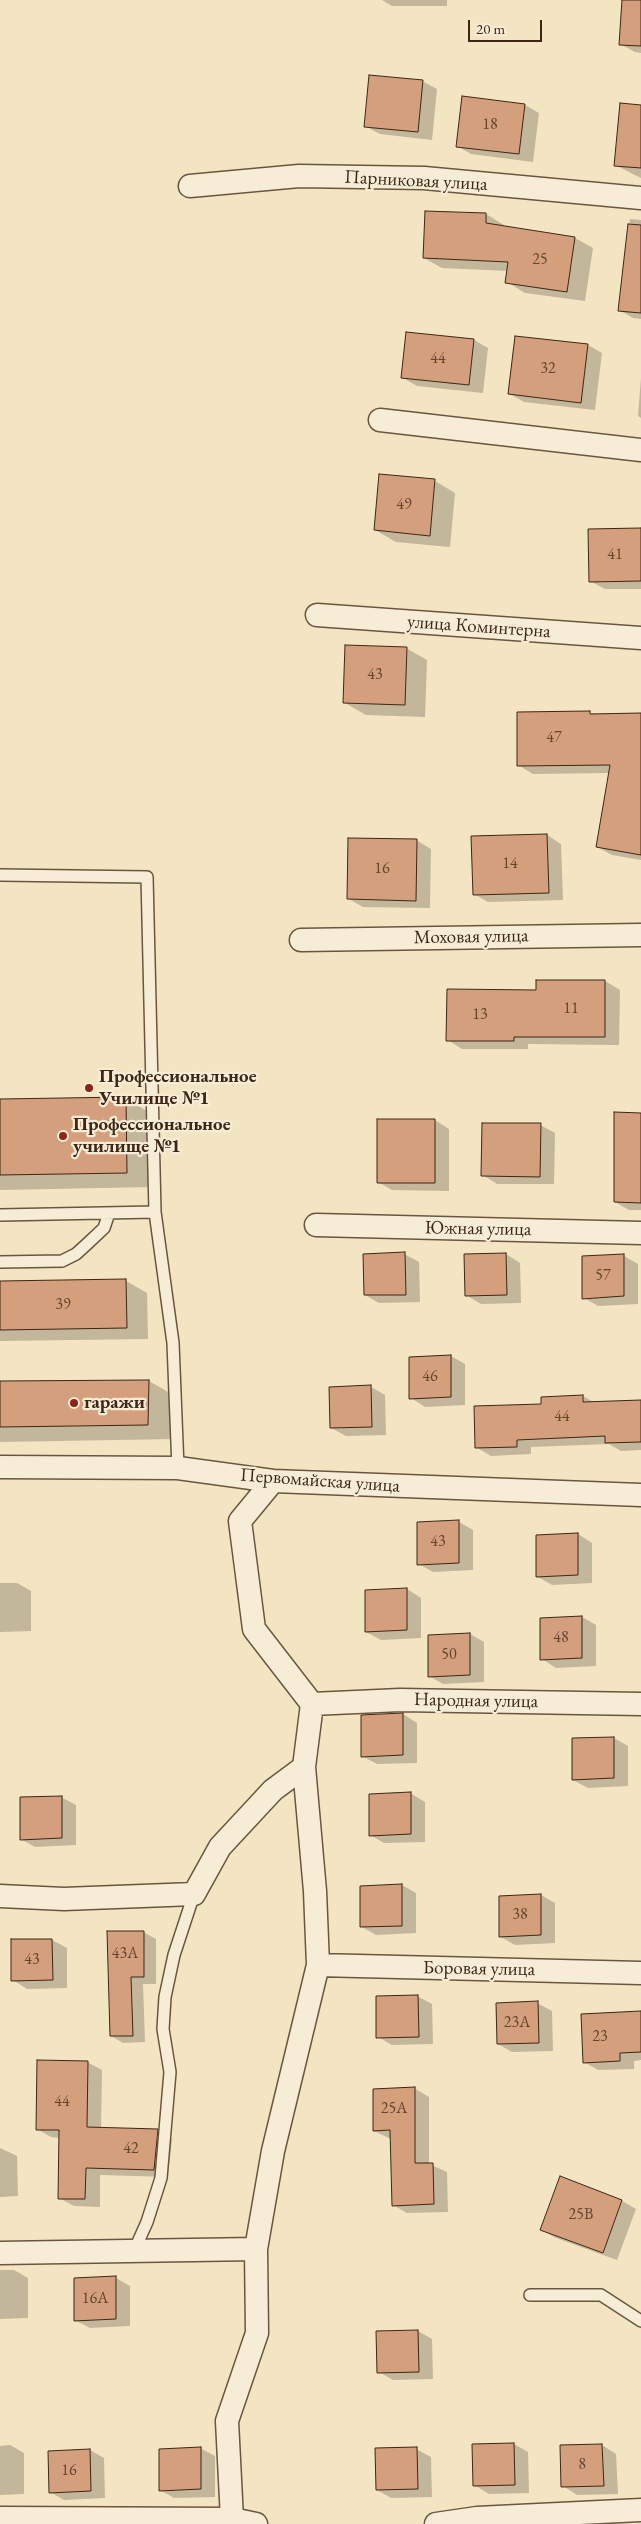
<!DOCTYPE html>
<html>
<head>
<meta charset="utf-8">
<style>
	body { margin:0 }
	#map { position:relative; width:641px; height:2524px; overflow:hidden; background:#f3e4c2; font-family:"EB Garamond",serif }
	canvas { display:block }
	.scale { position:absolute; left:468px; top:20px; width:74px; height:22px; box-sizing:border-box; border:2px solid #3d2613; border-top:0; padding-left:6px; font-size:15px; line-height:18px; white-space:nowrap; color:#3d2613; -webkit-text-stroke:4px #f7edd7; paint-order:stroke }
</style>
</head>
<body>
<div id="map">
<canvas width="641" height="2524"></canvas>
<div class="scale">20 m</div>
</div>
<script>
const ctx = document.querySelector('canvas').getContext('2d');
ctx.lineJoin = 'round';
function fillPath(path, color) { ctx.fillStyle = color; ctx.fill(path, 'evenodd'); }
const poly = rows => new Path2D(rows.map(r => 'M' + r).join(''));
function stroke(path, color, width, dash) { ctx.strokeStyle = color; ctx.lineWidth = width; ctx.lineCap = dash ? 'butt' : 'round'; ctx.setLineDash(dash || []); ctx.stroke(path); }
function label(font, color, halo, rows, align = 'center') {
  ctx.font = font + ' "EB Garamond",serif'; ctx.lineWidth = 4.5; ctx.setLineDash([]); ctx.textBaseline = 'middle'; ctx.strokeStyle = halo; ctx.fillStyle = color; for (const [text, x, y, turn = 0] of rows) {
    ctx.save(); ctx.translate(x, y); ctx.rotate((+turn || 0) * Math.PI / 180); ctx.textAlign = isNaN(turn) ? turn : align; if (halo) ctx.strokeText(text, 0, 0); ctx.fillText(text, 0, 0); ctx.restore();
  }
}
const shadow = poly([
	[382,0,447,0,447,6,392,6],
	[623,0,641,0,641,53,635,52,620,44],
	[422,81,437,89,432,140,380,134,365,126],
	[525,105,539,113,533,162,471,154,457,146],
	[641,106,641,178,615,165],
	[486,214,504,225,504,227,575,238,593,248,585,301,525,293,507,282,508,271,442,268,424,258],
	[630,219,641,220,641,319,633,318,619,310],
	[474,340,488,348,483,393,417,386,403,378],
	[588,345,602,353,595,410,524,402,510,394],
	[641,378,641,418,638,416],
	[435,481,455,493,450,547,396,542,375,530],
	[641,529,641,589,605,589,590,581],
	[406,648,427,660,425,717,366,715,345,703],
	[518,713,641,714,641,860,612,855,597,847,610,773,533,774,518,765],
	[547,835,561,844,563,900,488,902,474,894],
	[416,840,431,849,430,908,363,907,349,899],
	[537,981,605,981,620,990,619,1045,528,1044,528,1049,462,1049,448,1040,537,991],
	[125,1098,152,1114,153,1187,0,1190,0,1101],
	[641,1114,641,1210,629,1210,615,1202],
	[435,1120,449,1129,449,1191,392,1190,378,1182],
	[540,1125,555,1133,554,1184,497,1184,483,1175],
	[404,1254,419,1262,420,1302,379,1303,365,1295],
	[506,1254,520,1263,521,1303,481,1304,466,1295],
	[624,1256,638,1264,638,1304,598,1306,584,1298,583,1258],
	[126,1281,147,1293,148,1339,0,1341,0,1283],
	[451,1356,465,1364,465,1405,425,1407,411,1398,411,1358],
	[149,1381,175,1396,174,1439,0,1442,0,1382],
	[371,1387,385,1395,386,1435,346,1436,331,1428],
	[583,1396,595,1403,641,1402,641,1450,621,1451,609,1444,531,1447,531,1454,491,1456,476,1447,543,1406,543,1398],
	[459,1522,473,1530,473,1570,433,1572,419,1564],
	[578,1534,592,1543,592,1583,552,1585,538,1577,538,1537],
	[0,1583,17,1583,31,1591,31,1631,0,1632],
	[407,1589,421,1598,421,1638,381,1640,366,1632],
	[582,1617,596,1625,596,1666,556,1668,542,1659],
	[470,1634,484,1642,484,1682,443,1684,429,1676],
	[403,1714,417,1723,417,1763,377,1764,362,1756],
	[614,1738,628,1746,628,1786,588,1788,573,1780],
	[410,1793,425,1802,425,1842,384,1843,370,1835],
	[61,1797,76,1805,76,1845,35,1847,21,1839],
	[402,1885,416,1893,416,1933,376,1935,362,1927,362,1887],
	[541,1895,555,1903,555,1943,515,1945,501,1937],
	[143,1932,156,1939,156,1984,143,1984,145,2042,123,2043,111,2036],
	[52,1940,67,1948,67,1988,27,1989,13,1980,12,1941],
	[417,1996,432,2004,433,2044,392,2045,378,2037],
	[537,2003,552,2011,553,2051,512,2052,498,2044],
	[641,2012,641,2060,634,2061,634,2069,598,2070,584,2062],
	[87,2062,102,2070,101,2129,157,2131,172,2139,168,2177,100,2175,100,2207,74,2206,59,2198,60,2138,51,2137,37,2129],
	[414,2088,429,2097,429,2164,447,2172,448,2212,407,2213,393,2205,391,2139,374,2131],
	[0,2148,17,2156,18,2196,0,2197],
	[561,2178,622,2201,636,2209,617,2260,556,2238,542,2230],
	[0,2270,14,2270,28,2278,28,2318,0,2319],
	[116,2278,130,2286,130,2326,90,2328,75,2320],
	[418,2331,432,2339,433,2379,393,2380,379,2372],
	[514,2444,528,2452,529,2493,489,2494,474,2485],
	[10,2445,24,2453,24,2494,0,2495,0,2446],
	[602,2445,616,2454,618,2494,577,2495,563,2486],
	[200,2448,215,2456,215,2497,174,2498,160,2490],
	[416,2449,431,2457,432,2497,391,2498,377,2490],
	[90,2450,104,2458,105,2498,64,2500,50,2492]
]);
const building = poly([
	[622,0,641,0,641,46,619,45,622,0],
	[369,75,423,80,418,132,364,127,369,75],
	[462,96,525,104,519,154,456,147,462,96],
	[620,103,641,105,641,168,614,166,620,103],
	[425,211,486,213,486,223,575,237,567,292,505,283,508,262,423,258,425,211],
	[628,224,641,225,641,313,618,311,628,224],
	[406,332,474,339,469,385,401,378,406,332],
	[515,336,588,344,581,403,508,394,515,336],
	[379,474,435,479,430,536,374,530,379,474],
	[641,528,641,581,589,582,588,529,641,528],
	[345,645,407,647,405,705,343,703,345,645],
	[590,711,590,714,641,713,641,855,596,847,610,765,517,766,517,712,590,711],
	[547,834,549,893,473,895,471,836,547,834],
	[348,838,417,839,416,901,347,899,348,838],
	[536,980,605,980,605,1037,514,1037,514,1041,446,1041,447,989,536,990,536,980],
	[126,1097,127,1173,0,1175,0,1099,126,1097],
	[614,1112,641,1113,641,1203,614,1202,614,1112],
	[377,1119,435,1119,435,1183,377,1183,377,1119],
	[482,1123,541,1123,540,1177,481,1176,482,1123],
	[405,1252,406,1295,364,1295,363,1254,405,1252],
	[506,1253,507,1295,465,1296,464,1254,506,1253],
	[624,1254,624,1296,582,1299,582,1256,624,1254],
	[126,1279,127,1328,0,1330,0,1281,126,1279],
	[451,1355,451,1397,409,1399,409,1357,451,1355],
	[149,1380,148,1425,0,1427,0,1381,149,1380],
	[371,1385,372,1427,330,1428,329,1387,371,1385],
	[583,1395,583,1402,641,1400,641,1442,605,1443,605,1436,517,1440,517,1447,475,1448,474,1406,541,1404,541,1397,583,1395],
	[459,1520,459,1563,417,1565,417,1522,459,1520],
	[578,1533,578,1575,536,1577,536,1535,578,1533],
	[407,1588,407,1630,365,1632,365,1590,407,1588],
	[582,1616,582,1658,540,1660,540,1618,582,1616],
	[470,1633,470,1675,428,1677,428,1635,470,1633],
	[403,1713,403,1755,361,1757,361,1715,403,1713],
	[614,1737,614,1778,572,1780,572,1738,614,1737],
	[411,1792,411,1834,369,1836,369,1794,411,1792],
	[62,1796,62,1838,20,1840,20,1797,62,1796],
	[402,1884,402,1926,360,1927,360,1886,402,1884],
	[541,1894,541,1935,499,1937,499,1896,541,1894],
	[107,1931,144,1931,144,1977,131,1977,133,2036,110,2036,107,1931],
	[11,1939,52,1939,53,1980,11,1981,11,1939],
	[418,1995,419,2037,376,2038,376,1996,418,1995],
	[538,2001,539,2043,497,2044,496,2003,538,2001],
	[641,2011,641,2052,620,2053,620,2061,583,2063,581,2014,641,2011],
	[37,2060,88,2061,87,2127,158,2129,154,2170,86,2168,85,2199,58,2199,59,2130,36,2130,37,2060],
	[415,2087,415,2163,433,2163,434,2204,392,2206,390,2130,373,2131,373,2089,415,2087],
	[560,2176,622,2200,603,2253,540,2230,560,2176],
	[116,2276,116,2319,74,2321,74,2278,116,2276],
	[418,2330,419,2372,377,2373,376,2331,418,2330],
	[514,2443,515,2485,473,2486,472,2444,514,2443],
	[602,2444,604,2486,561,2487,560,2445,602,2444],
	[201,2447,201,2489,159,2491,159,2449,201,2447],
	[417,2447,418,2489,376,2490,375,2448,417,2447],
	[90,2449,91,2491,49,2493,48,2451,90,2449]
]);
const service = poly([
	[0,875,147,877,155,1212,173,1343,178,1468],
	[0,1215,155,1212],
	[0,1262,62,1261,76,1254,87,1244,104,1228,109,1213],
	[134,2251,147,2222,161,2178,170,2072,163,2029,165,1997,174,1955,194,1894],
	[530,2295,601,2295,641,2321]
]);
const minor = poly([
	[190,186,299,176,424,178,641,198],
	[380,420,641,450],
	[317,615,641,638],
	[301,940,641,935],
	[316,1225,641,1233],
	[0,1467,178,1468,273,1481,641,1495],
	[312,1704,400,1700,641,1704],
	[0,1896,64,1899,194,1894,220,1847,273,1790,304,1767],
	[318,1965,641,1973],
	[0,2253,256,2249],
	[0,2518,232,2519,256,2524],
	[232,2519,227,2421,257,2333,256,2249,273,2151,318,1965,315,1891,304,1767,312,1704,254,1629,240,1521,273,1481],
	[436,2524,477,2518,641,2510]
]);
const markers = [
	[89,1088,5,"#8f2418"],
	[63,1136,5,"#8f2418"],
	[74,1403,5,"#8f2418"]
];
const numberNames = [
	["18",490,125],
	["25",540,260],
	["44",438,359],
	["32",548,369],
	["49",404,505],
	["41",615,555],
	["43",375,675],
	["47",554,738],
	["14",510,864],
	["16",382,869],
	["11",571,1009],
	["13",480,1015],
	["57",603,1276],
	["39",63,1305],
	["46",430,1377],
	["44",562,1417],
	["43",438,1542],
	["48",561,1638],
	["50",449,1655],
	["38",520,1915],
	["43А",125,1954],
	["43",32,1960],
	["23А",517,2023],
	["23",600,2037],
	["44",62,2102],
	["25А",394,2109],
	["42",131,2149],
	["25В",581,2215],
	["16А",95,2299],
	["8",582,2465],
	["16",69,2471]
];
const streetNames = [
	["Парниковая улица",416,181,3],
	["улица Коминтерна",479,627,4],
	["Моховая улица",471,937,-1],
	["Южная улица",478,1229,1],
	["Первомайская улица",320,1481,4],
	["Народная улица",476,1701,1],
	["Боровая улица",479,1969,1]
];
const poiNames = [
	["Профессиональное",99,1077],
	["Училище №1",99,1099],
	["Профессиональное",73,1125],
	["училище №1",73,1147],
	["гаражи",84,1403]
];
fillPath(shadow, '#0003');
fillPath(building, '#d49f7c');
stroke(building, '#3d2613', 1);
stroke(service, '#6a563f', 14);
stroke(minor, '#6a563f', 25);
stroke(service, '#f7edd7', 11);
stroke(minor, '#f7edd7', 22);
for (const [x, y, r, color] of markers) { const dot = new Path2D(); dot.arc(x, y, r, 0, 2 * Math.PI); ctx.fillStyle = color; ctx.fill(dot); stroke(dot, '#f7edd7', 2); }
label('16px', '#63442d', null, numberNames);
label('19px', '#3d2613', '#f7edd7', streetNames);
label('bold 19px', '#3d2613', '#f7edd7', poiNames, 'left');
</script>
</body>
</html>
